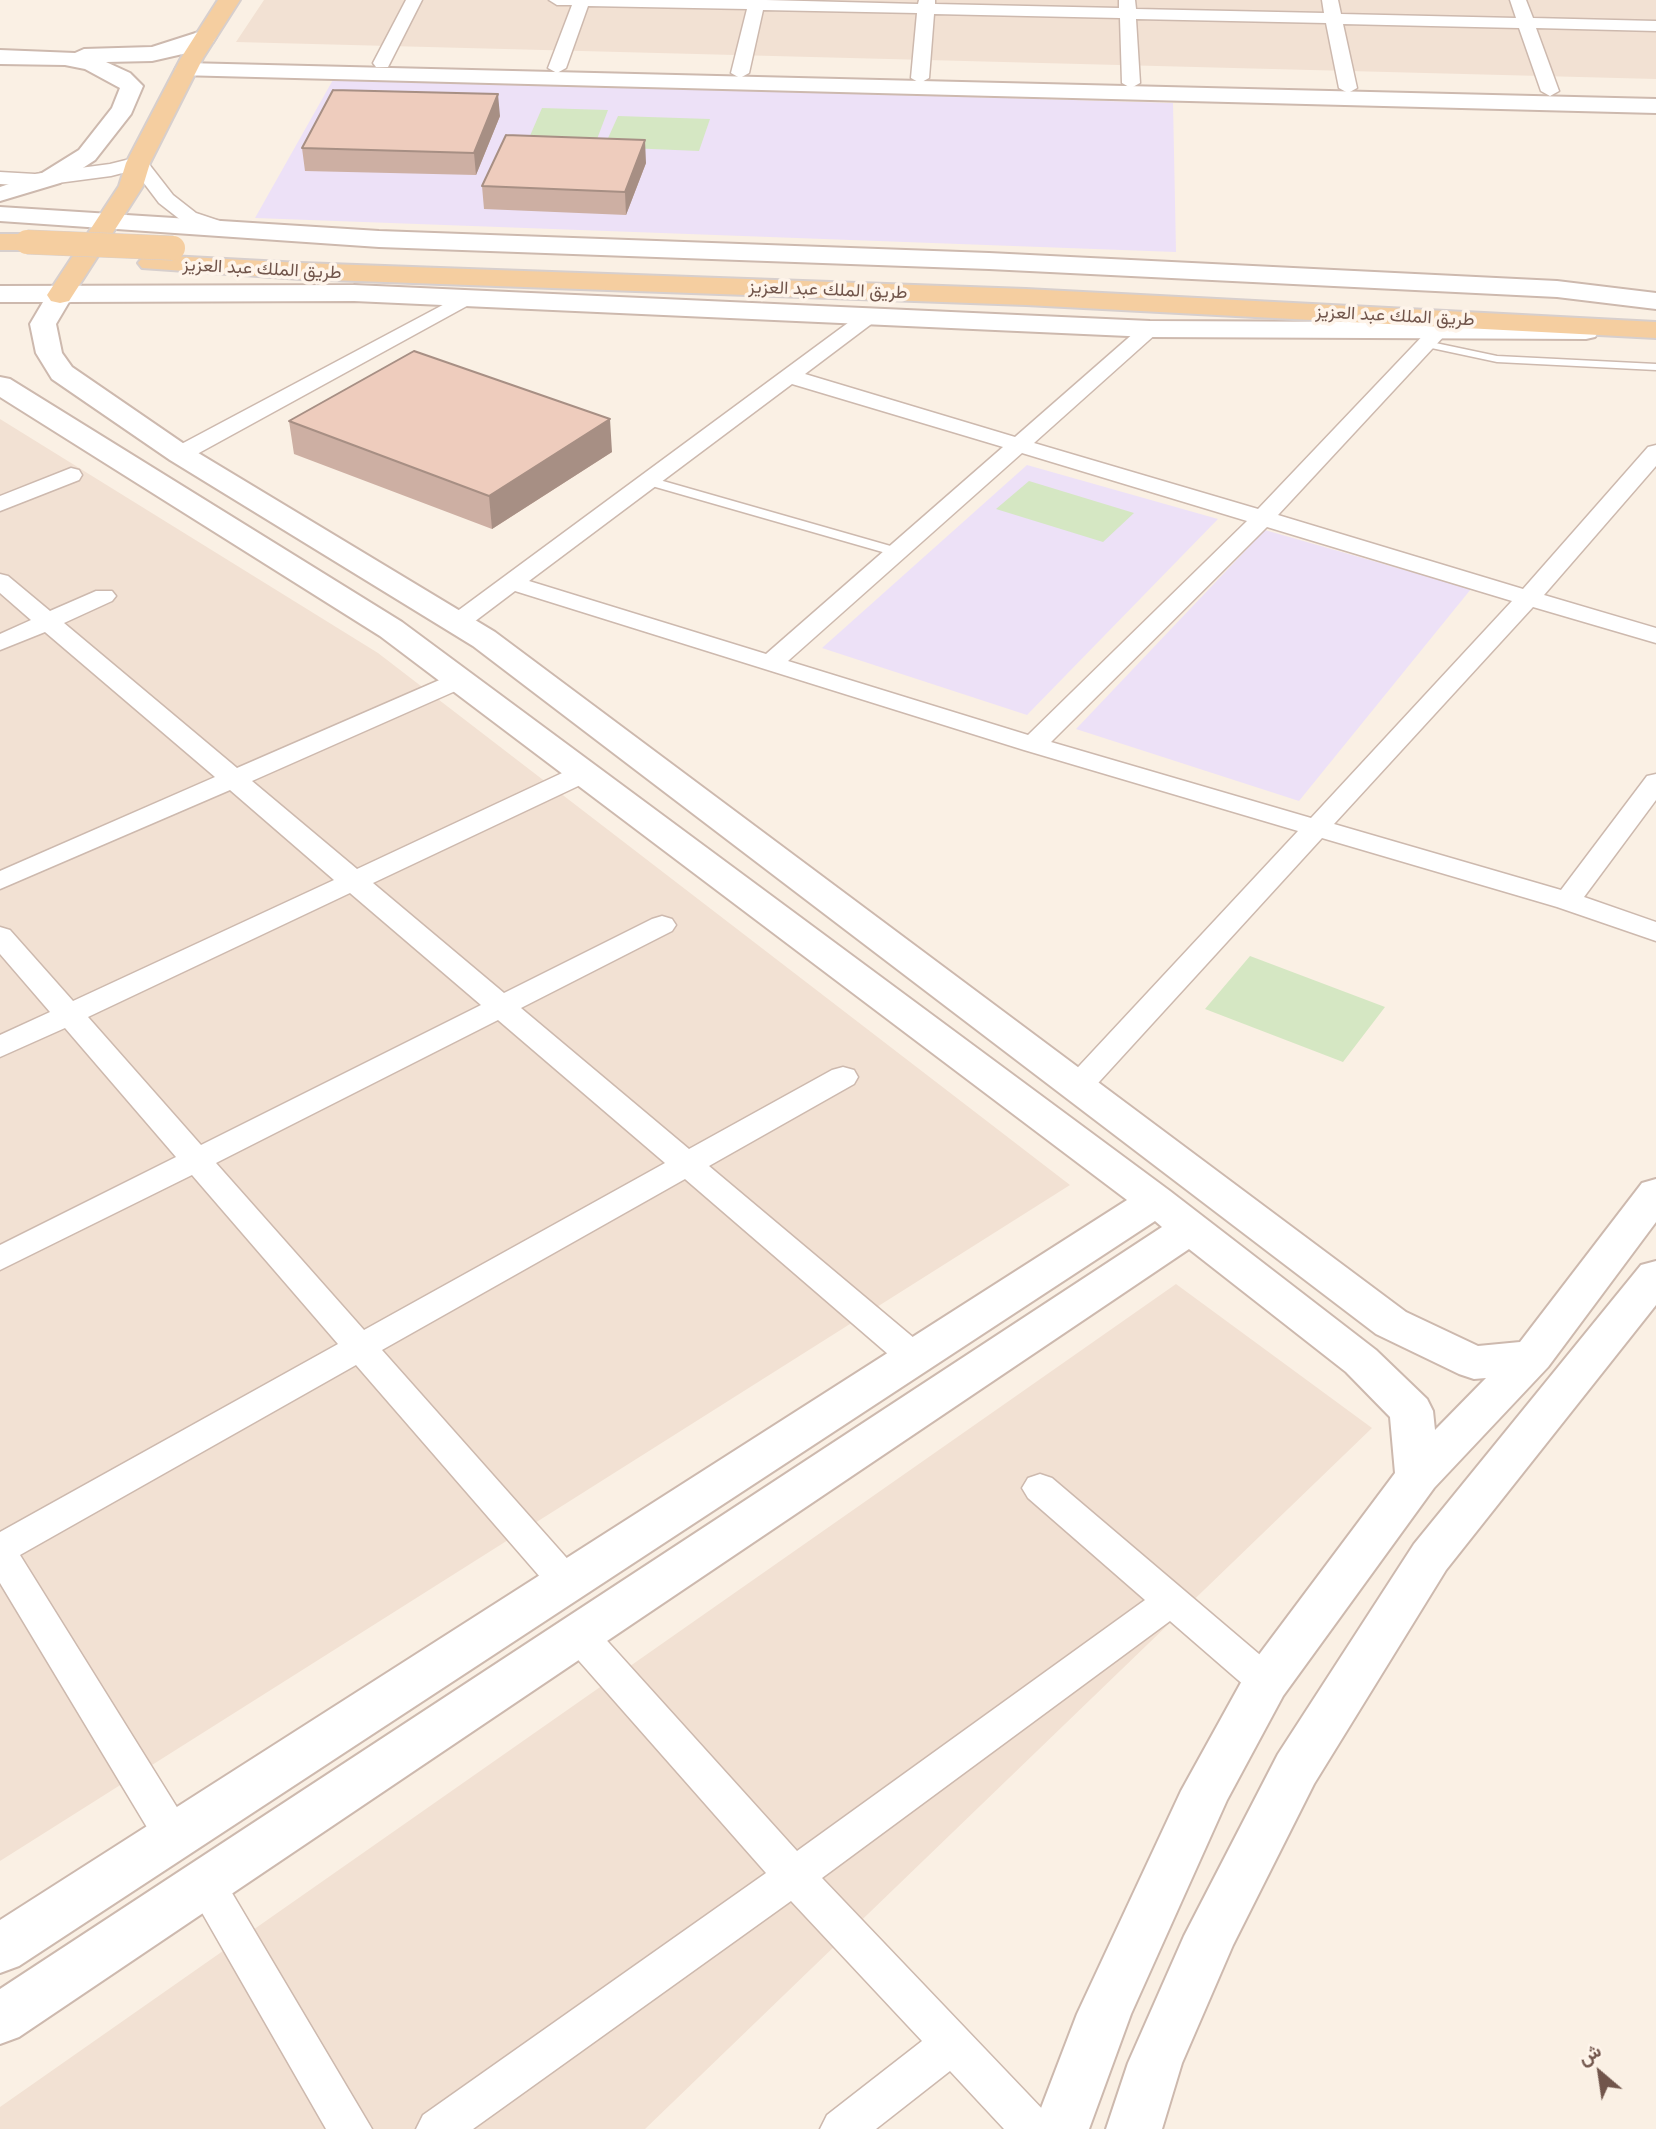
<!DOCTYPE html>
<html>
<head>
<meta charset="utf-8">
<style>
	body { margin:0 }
	#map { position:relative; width:1656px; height:2129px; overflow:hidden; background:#faf0e4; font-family:Montserrat,Vazirmatn,sans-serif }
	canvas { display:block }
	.north { position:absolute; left:1565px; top:2038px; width:70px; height:70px; -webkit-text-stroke:5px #fef4ea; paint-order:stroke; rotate:331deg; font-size:19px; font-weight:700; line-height:28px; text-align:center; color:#71554b }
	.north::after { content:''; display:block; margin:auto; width:24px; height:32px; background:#71554b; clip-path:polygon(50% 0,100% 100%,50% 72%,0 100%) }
</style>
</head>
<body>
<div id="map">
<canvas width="1656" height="2129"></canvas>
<div class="north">ش</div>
</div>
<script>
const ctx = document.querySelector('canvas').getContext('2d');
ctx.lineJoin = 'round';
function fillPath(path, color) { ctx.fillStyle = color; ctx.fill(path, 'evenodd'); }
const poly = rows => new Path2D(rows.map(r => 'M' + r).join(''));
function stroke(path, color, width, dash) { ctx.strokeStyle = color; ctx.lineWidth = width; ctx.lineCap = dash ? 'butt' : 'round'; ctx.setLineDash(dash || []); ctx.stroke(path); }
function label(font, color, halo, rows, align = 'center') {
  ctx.font = font + ' Montserrat,Vazirmatn,sans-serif'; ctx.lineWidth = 7; ctx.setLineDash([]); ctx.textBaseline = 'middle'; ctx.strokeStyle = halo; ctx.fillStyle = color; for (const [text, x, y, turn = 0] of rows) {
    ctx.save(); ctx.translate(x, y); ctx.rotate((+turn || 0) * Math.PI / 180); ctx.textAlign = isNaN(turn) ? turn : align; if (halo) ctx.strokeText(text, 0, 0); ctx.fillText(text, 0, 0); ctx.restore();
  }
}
const residential = poly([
	[264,0,1656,0,1656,79,236,42],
	[0,419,378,653,1070,1185,0,1861],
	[1176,1284,1372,1428,645,2129,0,2129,0,2107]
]);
const education = poly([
	[334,78,1173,103,1176,252,255,218],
	[1027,465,1218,519,1027,715,822,648],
	[1265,530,1471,589,1299,801,1076,729]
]);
const green = poly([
	[542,108,608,110,594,147,526,145],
	[618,116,710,119,699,151,604,147],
	[1029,481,1134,513,1103,542,996,509],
	[1250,956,1385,1007,1343,1062,1205,1009]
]);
const service = poly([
	[1426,341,1497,356,1656,364,1656,370,1497,362,1422,346,1421,344,1426,341],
	[649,477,901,549,903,552,901,555,893,555,645,484,645,478,649,477]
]);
const minor = poly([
	[406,0,422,0,388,67,376,67,373,63,406,0],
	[549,0,766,0,918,4,919,0,935,0,935,4,1119,8,1119,0,1135,0,1136,9,1324,13,1322,0,1338,0,1341,14,1516,18,1510,0,1526,0,1533,18,1656,21,1656,31,1536,28,1559,91,1550,96,1541,91,1519,28,1343,24,1357,88,1348,93,1339,88,1326,23,1136,19,1140,83,1131,88,1122,83,1120,18,934,14,929,78,920,83,911,78,917,13,763,10,749,73,740,78,731,73,747,9,588,6,566,68,557,73,548,68,572,5,557,5,549,0],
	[138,157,145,159,173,195,196,213,235,226,238,230,235,234,228,236,182,221,159,203,134,170,111,176,35,186,0,184,0,172,35,174,110,164,138,157],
	[469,291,476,293,479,297,476,301,188,459,180,461,172,459,169,454,172,449,469,291],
	[867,312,874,314,877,318,874,322,805,374,1015,437,1143,325,1157,325,1160,329,1157,333,1034,443,1258,509,1432,326,1446,326,1449,330,1446,334,1278,515,1523,589,1648,447,1656,445,1656,466,1544,595,1656,628,1656,643,1533,607,1334,824,1561,890,1647,776,1656,774,1656,800,1584,897,1656,922,1656,941,1557,907,1322,838,1089,1093,1078,1096,1067,1093,1063,1086,1067,1079,1298,831,1024,750,515,591,466,628,457,630,448,628,445,623,448,618,860,314,867,312],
	[792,384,1003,447,766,654,529,581,792,384],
	[1022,453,1247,521,1028,735,788,661,1022,453],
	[1267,527,1512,601,1311,818,1051,742,1267,527],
	[71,468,79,470,82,475,79,480,0,511,0,496,71,468],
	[0,574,8,576,50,611,96,591,112,591,116,596,112,601,64,623,237,768,451,675,460,673,469,675,472,680,469,685,252,781,357,869,575,767,584,765,593,767,597,773,593,779,373,883,504,993,652,919,662,916,672,919,676,925,672,931,521,1008,689,1149,832,1070,843,1067,854,1070,858,1077,854,1084,709,1166,927,1349,932,1358,927,1367,915,1370,903,1367,685,1179,382,1350,580,1573,585,1583,580,1593,567,1597,554,1593,356,1365,20,1555,188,1825,194,1837,188,1849,174,1854,160,1849,0,1583,0,1532,338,1344,192,1175,0,1270,0,1245,176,1157,65,1028,0,1057,0,1035,50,1012,0,954,0,927,10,930,73,1001,334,880,230,790,0,889,0,871,215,777,45,632,0,650,0,634,31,620,0,593,0,574],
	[350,893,481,1005,201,1145,88,1017,350,893],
	[498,1020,665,1163,364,1330,216,1163,498,1020],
	[1040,1474,1052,1478,1279,1671,1285,1682,1279,1693,1266,1697,1253,1693,1170,1621,822,1878,1048,2115,1055,2129,1004,2129,950,2071,876,2129,820,2129,827,2115,922,2041,791,1901,473,2129,416,2129,423,2115,766,1873,565,1645,560,1634,565,1623,578,1619,591,1623,797,1851,1145,1600,1028,1498,1022,1488,1028,1478,1040,1474],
	[205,1865,219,1871,372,2129,326,2129,185,1883,191,1871,205,1865]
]);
const tertiary = poly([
	[205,30,213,32,216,37,213,42,187,53,152,61,106,62,130,73,143,86,131,114,95,160,60,183,0,201,0,187,42,173,79,150,112,108,120,88,85,69,65,65,0,64,0,50,75,53,84,49,152,47,205,30],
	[186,63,1656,99,1656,113,178,75,175,70,178,65,186,63],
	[0,207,379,231,989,253,1557,281,1656,293,1656,309,1557,297,989,269,379,247,0,221,0,207],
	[354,285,1150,321,1586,323,1595,325,1599,331,1595,337,1586,339,1150,337,354,301,69,302,56,324,62,353,72,367,190,448,495,632,1406,1312,1478,1346,1520,1342,1642,1183,1656,1179,1656,1222,1548,1367,1434,1488,1283,1696,1227,1800,1131,2014,1089,2129,1033,2129,1077,2014,1181,1791,1249,1668,1395,1473,1390,1417,1346,1372,1189,1249,19,2037,0,2044,0,1989,1162,1227,1155,1221,19,1966,0,1973,0,1920,1127,1200,380,636,0,397,0,377,10,379,402,622,1170,1191,1376,1350,1427,1399,1433,1411,1435,1430,1486,1378,1474,1379,1459,1374,1376,1334,473,646,170,460,52,379,36,353,30,324,43,302,0,302,0,286,354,285],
	[1656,1261,1656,1305,1446,1570,1314,1784,1233,1945,1182,2063,1162,2129,1106,2129,1128,2063,1184,1936,1278,1754,1414,1544,1641,1265,1656,1261]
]);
const primary = poly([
	[218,0,240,0,203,58,150,163,143,186,69,301,60,303,51,301,47,295,119,186,126,163,181,58,218,0],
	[0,234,27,234,36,237,40,242,36,247,27,250,0,250,0,234],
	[151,255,301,263,1026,289,1656,322,1656,338,1026,305,301,279,142,268,138,263,142,258,151,255]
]);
const primaryBridge = poly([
	[27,242,173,248]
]);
const wall = poly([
	[500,116,476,175,305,171,302,148],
	[646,163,626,215,484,209,482,186],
	[289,421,612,452,492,529,294,454]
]);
const shadedWall = poly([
	[498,94,500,116,476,175,474,153],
	[645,140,646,163,626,215,625,192],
	[610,419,612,452,492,529,489,496]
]);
const building = poly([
	[333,90,498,94,474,153,302,148,333,90],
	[506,135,645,140,625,192,482,186,506,135],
	[414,351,610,419,489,496,289,421,414,351]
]);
const farStreetnames = [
	["طريق الملك عبد العزيز",262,269,3],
	["طريق الملك عبد العزيز",828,290,2],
	["طريق الملك عبد العزيز",1395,316,3]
];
fillPath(residential, '#f2e1d3');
fillPath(education, '#ede1f7');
fillPath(green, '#d5e7c3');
stroke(service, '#cdb9ae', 3);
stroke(minor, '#cdb9ae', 3);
stroke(tertiary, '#cdb9ae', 4);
stroke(primary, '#d7cfcd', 4);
fillPath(service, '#fff');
fillPath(minor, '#fff');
fillPath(tertiary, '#fff');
fillPath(primary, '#f5cea0');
stroke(primaryBridge, '#d7cfcd', 25, []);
stroke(primaryBridge, '#f5cea0', 24);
fillPath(wall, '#cdafa3');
fillPath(shadedWall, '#a78f84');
fillPath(building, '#eeccbd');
stroke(building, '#a78f84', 2);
label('18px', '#71554b', '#fef4ea', farStreetnames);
</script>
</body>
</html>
